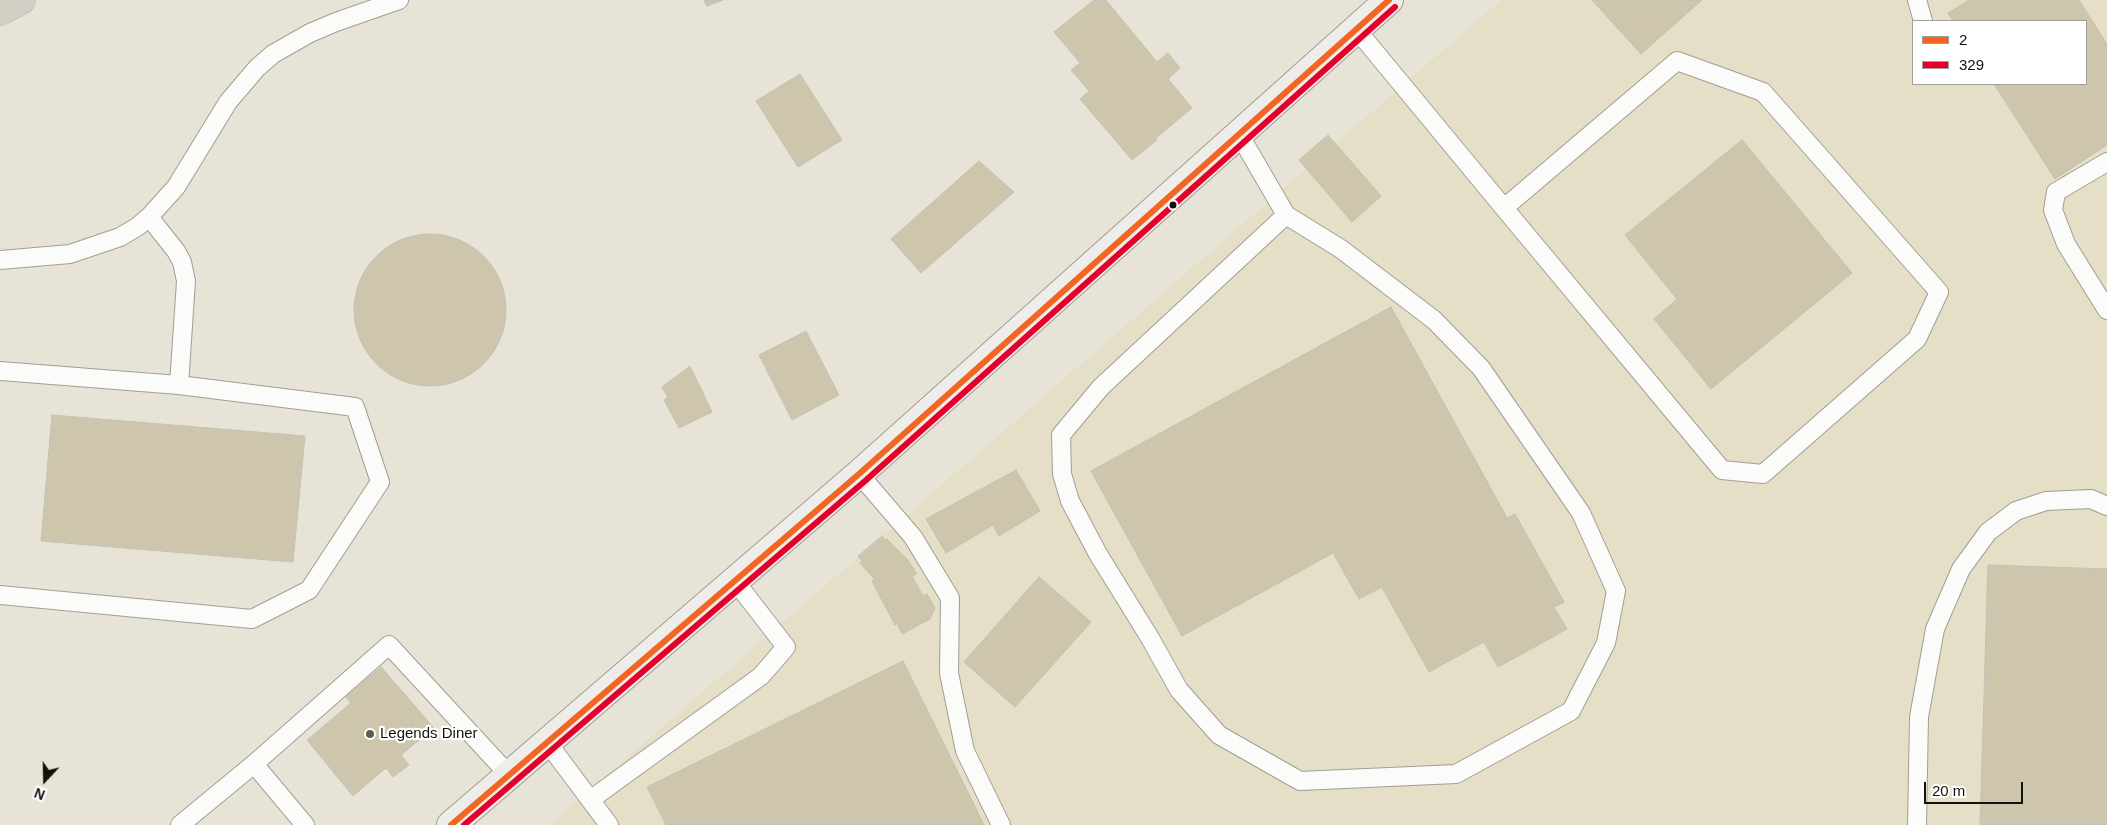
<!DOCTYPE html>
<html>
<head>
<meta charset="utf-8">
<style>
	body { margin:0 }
	#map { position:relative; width:2107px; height:825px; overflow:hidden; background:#e7e4d7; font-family:Helvetica,sans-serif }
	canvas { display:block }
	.legend { position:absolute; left:1912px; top:20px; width:175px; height:65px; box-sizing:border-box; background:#fff; border:1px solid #a1a09d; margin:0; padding:6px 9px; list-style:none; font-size:15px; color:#131109 }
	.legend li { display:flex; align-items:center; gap:10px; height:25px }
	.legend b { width:25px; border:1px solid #a1a09d }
	.north { position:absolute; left:20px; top:755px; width:50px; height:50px; -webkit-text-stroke:4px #fff; paint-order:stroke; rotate:201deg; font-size:14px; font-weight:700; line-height:20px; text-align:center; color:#131109 }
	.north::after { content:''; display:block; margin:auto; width:18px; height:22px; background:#131109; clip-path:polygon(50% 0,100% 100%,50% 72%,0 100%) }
	.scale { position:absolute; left:1924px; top:782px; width:99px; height:22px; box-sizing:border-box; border:2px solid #131109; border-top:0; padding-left:6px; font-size:15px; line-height:18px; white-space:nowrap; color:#131109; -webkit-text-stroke:4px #fff; paint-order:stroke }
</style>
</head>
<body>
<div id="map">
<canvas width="2107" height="825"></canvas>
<ul class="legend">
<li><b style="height:6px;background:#f26522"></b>2</li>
<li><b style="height:6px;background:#e4002b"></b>329</li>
</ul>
<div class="north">N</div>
<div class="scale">20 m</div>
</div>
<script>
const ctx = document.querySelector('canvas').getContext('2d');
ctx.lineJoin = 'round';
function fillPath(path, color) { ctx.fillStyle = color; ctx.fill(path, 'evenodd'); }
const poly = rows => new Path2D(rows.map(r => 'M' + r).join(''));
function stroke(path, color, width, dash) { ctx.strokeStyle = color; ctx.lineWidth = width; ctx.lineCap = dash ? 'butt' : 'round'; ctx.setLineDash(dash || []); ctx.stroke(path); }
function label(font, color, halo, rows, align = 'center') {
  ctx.font = font + ' Helvetica,sans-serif'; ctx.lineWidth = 4.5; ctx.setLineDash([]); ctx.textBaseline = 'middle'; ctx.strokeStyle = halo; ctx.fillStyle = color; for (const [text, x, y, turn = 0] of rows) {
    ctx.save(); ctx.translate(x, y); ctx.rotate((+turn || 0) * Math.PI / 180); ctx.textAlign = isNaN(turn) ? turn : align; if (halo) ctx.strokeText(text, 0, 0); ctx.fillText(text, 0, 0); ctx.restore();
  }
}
const built = poly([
	[1501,0,2107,0,2107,825,549,825],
	[1913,21,2086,21,2086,84,1913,84]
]);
const building = poly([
	[704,0,723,0,707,6,704,0],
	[1094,0,1106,0,1157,62,1168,53,1180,68,1168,79,1192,108,1156,138,1157,140,1132,160,1080,99,1089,91,1071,70,1080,63,1054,32,1094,0],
	[1592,0,1702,0,1641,54,1592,0],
	[1969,0,2079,0,2107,44,2107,145,2055,179,1994,84,2086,84,2086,21,1953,21,1948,13,1969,0],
	[800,74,842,140,798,167,756,101,800,74],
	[1328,135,1381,196,1352,222,1299,160,1328,135],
	[1742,140,1852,273,1711,389,1654,319,1677,299,1625,235,1742,140],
	[979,161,1014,192,921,273,891,239,979,161],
	'354 310a76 76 0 1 1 152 0a76 76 0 1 1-152 0Z',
	[1391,307,1507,518,1515,514,1564,602,1554,607,1567,629,1498,667,1484,642,1429,672,1382,587,1359,599,1333,553,1182,636,1091,471,1391,307],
	[806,331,839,395,792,420,759,355,806,331],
	[690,366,712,412,679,428,664,400,668,397,662,387,690,366],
	[52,415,305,436,293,562,41,541,52,415],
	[1016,470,1040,511,999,536,993,525,946,553,926,519,1016,470],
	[882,536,885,540,887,539,907,559,917,574,912,576,923,596,927,594,935,608,930,619,902,634,897,623,895,625,872,581,875,580,860,563,862,561,858,556,882,536],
	[1988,565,2107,569,2107,825,1980,825,1988,565],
	[1039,577,1091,622,1015,707,964,662,1039,577],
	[903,661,984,825,666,825,647,787,903,661],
	[381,667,434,728,401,755,409,765,393,777,386,768,353,796,307,740,351,703,346,697,381,667]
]);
const service = poly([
	[1917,0,1923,21],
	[1356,29,1504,208,1722,470,1763,474,1917,339,1939,292,1763,92,1677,61,1504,208],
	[1239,134,1286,215,1101,387,1061,435,1062,474,1070,501,1098,554,1150,638,1179,690,1219,735,1300,781,1456,774,1571,711,1606,643,1616,591,1581,513,1481,368,1434,320,1341,249,1286,215],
	[2107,162,2056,192,2053,210,2066,244,2107,310],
	[0,260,70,254,120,237,137,227,149,217,176,187,228,102,257,68,273,54,310,33,336,22,399,0],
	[0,371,179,385,186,281,182,262,176,251,149,217],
	[859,474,913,537,950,598,949,673,965,751,1001,825],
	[0,595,252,619,309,590,380,482,355,407,179,385],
	[547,742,609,825],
	[590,800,761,676,786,647,735,581],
	[180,825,254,764],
	[305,825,254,764,389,645,509,775],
	[1917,825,1919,717,1935,629,1961,569,1988,532,2016,511,2046,501,2091,499,2107,506]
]);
const secondary = poly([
	[451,825,859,474,1389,0]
]);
const motorway = poly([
	[0,11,21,0]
]);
const bus1 = poly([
	[451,825,859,474,1389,0]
]);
const bus2 = poly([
	[464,825,865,481,1395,7]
]);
const markers = [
	[1173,205,4.5,"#131109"],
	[370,734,5,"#5d5b51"]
];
const poiNames = [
	["Legends Diner",380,734]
];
fillPath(built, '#e5dfc8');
fillPath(building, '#cdc6ac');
stroke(building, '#c3c0b6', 1);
stroke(service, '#a19e94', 20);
stroke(secondary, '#a19e94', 30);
stroke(motorway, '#c2c1bb', 30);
stroke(service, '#fbfbf9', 18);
stroke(secondary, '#efede9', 28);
stroke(motorway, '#d2cfc5', 28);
stroke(bus1, '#f26522', 6);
stroke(bus2, '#e4002b', 6);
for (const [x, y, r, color] of markers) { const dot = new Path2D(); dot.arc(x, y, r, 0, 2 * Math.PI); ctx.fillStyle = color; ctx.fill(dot); stroke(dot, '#fff', 2); }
label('15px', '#131109', '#fff', poiNames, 'left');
</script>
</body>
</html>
